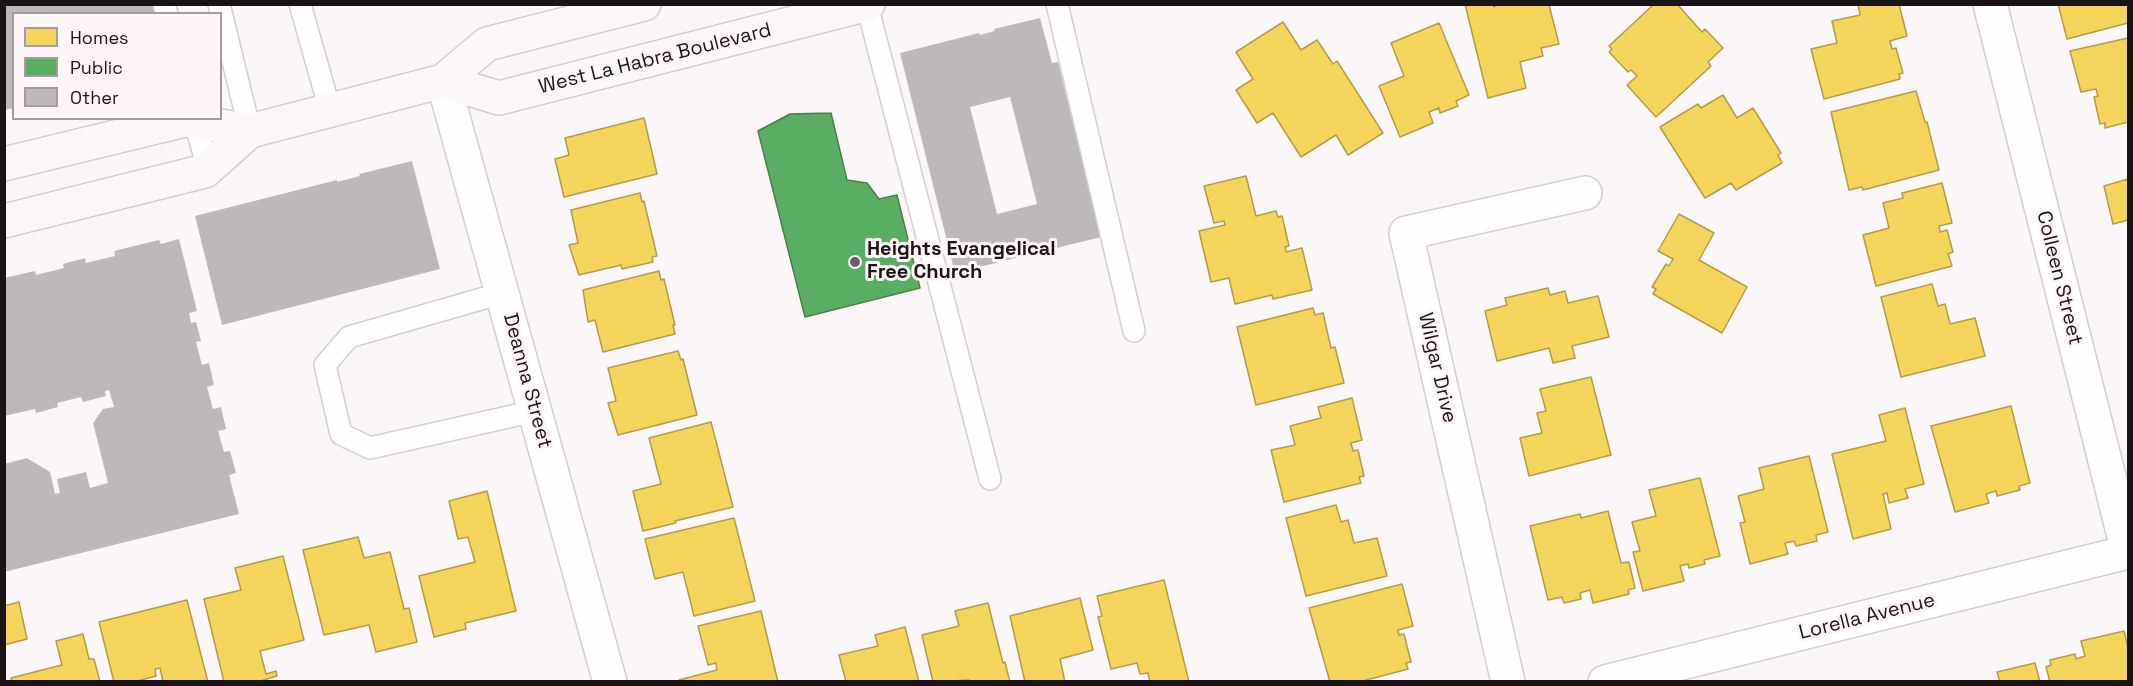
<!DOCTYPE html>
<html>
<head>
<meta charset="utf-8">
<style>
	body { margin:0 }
	#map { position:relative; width:2133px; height:686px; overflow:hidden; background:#fbf7f9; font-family:"Space Grotesk",sans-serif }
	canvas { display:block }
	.frame { position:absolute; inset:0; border:6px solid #1b1416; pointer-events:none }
	.legend { position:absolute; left:12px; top:12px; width:210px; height:108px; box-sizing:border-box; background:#fdf5f8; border:2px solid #a39b9e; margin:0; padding:8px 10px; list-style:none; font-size:18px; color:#1b1416 }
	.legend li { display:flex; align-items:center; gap:12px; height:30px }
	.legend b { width:30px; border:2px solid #a39b9e }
</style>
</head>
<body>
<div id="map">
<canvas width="2133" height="686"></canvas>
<div class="frame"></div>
<ul class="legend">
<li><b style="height:16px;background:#f6d55c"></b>Homes</li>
<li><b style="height:16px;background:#5aae61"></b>Public</li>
<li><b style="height:16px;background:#bdb8ba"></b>Other</li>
</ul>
</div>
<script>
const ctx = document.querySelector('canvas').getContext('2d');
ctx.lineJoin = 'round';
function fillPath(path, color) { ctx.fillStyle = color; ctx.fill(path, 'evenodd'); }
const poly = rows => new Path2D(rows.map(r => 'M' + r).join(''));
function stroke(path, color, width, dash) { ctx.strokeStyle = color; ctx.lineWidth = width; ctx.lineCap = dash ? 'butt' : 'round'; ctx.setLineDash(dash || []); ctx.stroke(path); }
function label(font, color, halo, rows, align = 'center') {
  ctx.font = font + ' "Space Grotesk",sans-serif'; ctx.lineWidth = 6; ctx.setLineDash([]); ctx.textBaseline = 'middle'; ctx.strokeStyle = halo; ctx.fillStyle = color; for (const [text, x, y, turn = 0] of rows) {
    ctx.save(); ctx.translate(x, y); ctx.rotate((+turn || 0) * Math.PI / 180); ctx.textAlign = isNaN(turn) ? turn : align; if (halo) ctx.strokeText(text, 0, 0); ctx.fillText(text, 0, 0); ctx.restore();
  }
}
const homes = poly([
	[1465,4,1493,4,1494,7,1498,4,1553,4,1549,5,1559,44,1541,48,1543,56,1520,62,1526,88,1488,98,1465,4],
	[1654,4,1677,4,1702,32,1705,29,1723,48,1708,62,1711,66,1656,117,1627,85,1637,76,1631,70,1628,72,1609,52,1612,49,1609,46,1654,4],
	[1899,4,1907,36,1890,41,1892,49,1896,48,1903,73,1899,74,1900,79,1824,99,1811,49,1837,43,1832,21,1860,15,1858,4,1899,4],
	[2058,4,2128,4,2128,23,2067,39,2058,4],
	[1283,22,1301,50,1317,40,1333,64,1337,61,1383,133,1348,155,1336,135,1301,157,1273,113,1257,123,1236,90,1253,79,1236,52,1283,22],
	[1439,23,1469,95,1456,101,1458,106,1440,113,1439,108,1429,112,1433,123,1400,137,1379,86,1404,76,1391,43,1439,23],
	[2128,38,2128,122,2105,128,2105,123,2100,124,2094,97,2098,96,2096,89,2081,92,2070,51,2128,38],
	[1916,91,1925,122,1927,122,1939,170,1863,190,1862,187,1849,190,1831,112,1916,91],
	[1723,95,1737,118,1753,108,1781,153,1778,155,1782,163,1736,190,1731,183,1705,198,1660,127,1698,104,1701,108,1723,95],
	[644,118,657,174,564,197,555,159,569,155,565,138,644,118],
	[1246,176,1256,216,1276,211,1278,217,1282,216,1289,246,1285,247,1286,252,1302,248,1312,290,1273,299,1272,295,1235,304,1229,278,1211,282,1199,231,1225,225,1224,221,1214,223,1204,186,1246,176],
	[2128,179,2128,220,2113,224,2104,186,2128,179],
	[1942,183,1952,223,1939,226,1940,232,1947,230,1953,252,1948,254,1952,266,1876,286,1863,235,1889,228,1883,203,1903,198,1902,193,1942,183],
	[640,193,642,202,644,201,657,256,652,257,653,262,622,269,621,265,579,275,569,245,578,243,571,210,640,193],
	[1679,214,1714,233,1699,260,1747,287,1722,333,1653,294,1656,289,1652,287,1666,264,1669,266,1673,259,1658,251,1679,214],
	[659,271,661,280,664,279,675,325,673,325,675,334,603,352,595,320,588,322,583,290,659,271],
	[1932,284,1938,306,1945,304,1950,324,1975,318,1985,356,1901,377,1881,297,1932,284],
	[1548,288,1550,295,1565,291,1568,303,1598,296,1609,337,1572,346,1575,358,1553,363,1549,348,1497,361,1485,311,1507,305,1505,298,1548,288],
	[1313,308,1315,315,1323,313,1331,348,1335,347,1344,383,1256,405,1237,327,1313,308],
	[678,351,681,360,683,359,697,415,618,435,608,403,616,401,608,368,678,351],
	[1591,377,1611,455,1529,476,1520,438,1542,433,1537,413,1546,411,1540,389,1591,377],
	[1352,398,1362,440,1351,443,1353,451,1358,450,1364,476,1359,477,1361,483,1284,502,1271,450,1295,445,1290,426,1321,418,1318,407,1352,398],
	[2011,406,2030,483,2019,486,2020,490,1997,496,1996,491,1986,494,1989,503,1955,512,1931,426,2011,406],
	[1905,408,1924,484,1905,489,1908,498,1889,503,1887,493,1883,494,1891,529,1853,539,1832,454,1886,441,1879,415,1905,408],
	[711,422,733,507,675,521,676,523,643,531,633,491,661,484,649,438,711,422],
	[1809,456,1828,532,1816,535,1817,541,1796,546,1794,541,1785,543,1788,554,1750,564,1740,523,1745,522,1738,496,1764,489,1759,468,1809,456],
	[1700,478,1720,556,1704,560,1705,564,1689,568,1688,564,1680,566,1684,581,1643,591,1633,552,1640,551,1632,522,1656,516,1649,490,1700,478],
	[487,491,516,611,465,623,466,629,434,637,419,576,475,562,468,537,458,539,449,501,487,491],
	[1336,505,1341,522,1348,520,1354,543,1377,538,1387,576,1306,596,1286,518,1336,505],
	[1608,511,1621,563,1629,562,1635,588,1628,590,1629,594,1593,603,1590,590,1580,593,1581,599,1564,603,1562,597,1548,600,1530,526,1580,514,1581,518,1608,511],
	[734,518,755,601,694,616,683,572,655,579,645,539,734,518],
	[358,537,364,558,390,552,404,609,409,608,417,642,376,652,369,625,324,635,303,550,358,537],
	[283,556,304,640,260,651,266,674,276,671,277,676,257,682,224,682,204,599,241,590,235,568,283,556],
	[1164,580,1189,682,1150,682,1148,673,1140,674,1137,663,1111,669,1098,617,1102,616,1097,596,1164,580],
	[1402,584,1413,626,1398,630,1399,635,1404,634,1411,662,1406,663,1408,669,1359,682,1330,682,1309,608,1402,584],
	[1080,598,1093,650,1060,659,1065,682,1025,682,1010,616,1080,598],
	[187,600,208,682,163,682,160,668,155,669,156,676,134,682,114,682,99,622,187,600],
	[19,602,27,639,4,645,4,606,19,602],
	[988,603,1003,663,1005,662,1010,682,969,682,969,680,933,682,922,635,959,626,955,611,988,603],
	[761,611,778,682,680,682,679,680,717,670,716,663,708,665,698,626,761,611],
	[905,627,919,682,846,682,839,655,878,646,875,635,905,627],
	[2124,631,2128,648,2128,682,2050,682,2046,667,2051,665,2050,660,2075,654,2076,659,2085,656,2081,641,2124,631],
	[83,634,89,659,94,659,100,682,12,682,11,678,62,665,56,641,83,634],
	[2035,663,2040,682,2000,682,1997,672,2035,663]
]);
const public = poly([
	[831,113,847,180,867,183,879,199,897,195,920,288,805,317,758,131,790,114,831,113]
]);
const building = poly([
	[4,4,155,4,158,14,14,14,14,108,4,110],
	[1040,18,1052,63,1058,62,1101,237,955,273,900,53,979,33,980,35,995,31,994,29],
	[1010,97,1037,204,997,214,970,107],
	[412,161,440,269,222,325,195,216,337,180,337,182,360,176,359,174],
	[179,239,197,311,189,313,191,323,196,322,201,341,196,342,202,365,209,363,214,385,207,387,213,409,221,407,226,429,218,431,224,452,230,451,236,473,229,475,239,514,4,572,4,464,27,458,50,472,55,494,60,493,57,479,86,472,90,488,108,483,93,423,103,409,114,407,109,390,105,391,106,396,83,402,81,397,57,403,58,407,36,413,35,409,4,416,4,278,35,271,36,275,64,268,63,264,85,258,86,263,115,256,114,251,159,240,161,244]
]);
const lane = poly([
	[164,4,167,14],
	[219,4,250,131],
	[300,4,330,110],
	[1057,4,1134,331],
	[867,5,990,479],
	[194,118,208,169],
	[502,293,349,337,325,365,341,434,370,448,535,411]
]);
const street = poly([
	[1990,4,2128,552],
	[443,81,610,682],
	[1508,682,1406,233,1585,193],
	[1605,682,2128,552]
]);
const secondary = poly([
	[443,81,499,98,868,4],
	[4,164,185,120,250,131,443,81,487,44,644,4],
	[4,221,205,171,250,131]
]);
const markers = [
	[855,262,6,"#696365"]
];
const streetNames = [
	["West La Habra Boulevard",655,59,-14],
	["Colleen Street",2059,278,76],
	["Wilgar Drive",1437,368,77],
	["Deanna Street",527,381,75],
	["Lorella Avenue",1867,617,-14]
];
const poiNames = [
	["Heights Evangelical",867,250],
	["Free Church",867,273]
];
fillPath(homes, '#f6d55c');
stroke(homes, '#b49b47', 1.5);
fillPath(public, '#5aae61');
stroke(public, '#47804a', 1.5);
fillPath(building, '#bdb8ba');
stroke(lane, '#d3ced0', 24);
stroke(street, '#d3ced0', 36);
stroke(secondary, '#d3ced0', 36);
stroke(lane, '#fefefe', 21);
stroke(street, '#fefefe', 33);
stroke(secondary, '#fcf8f9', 33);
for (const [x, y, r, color] of markers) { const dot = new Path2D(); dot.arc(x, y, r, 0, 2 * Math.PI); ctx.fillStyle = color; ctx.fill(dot); stroke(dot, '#fdf5f8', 2); }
label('20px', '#1b1416', '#fdf5f8', streetNames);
label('bold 20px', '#1b1416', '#fdf5f8', poiNames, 'left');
</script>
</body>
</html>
